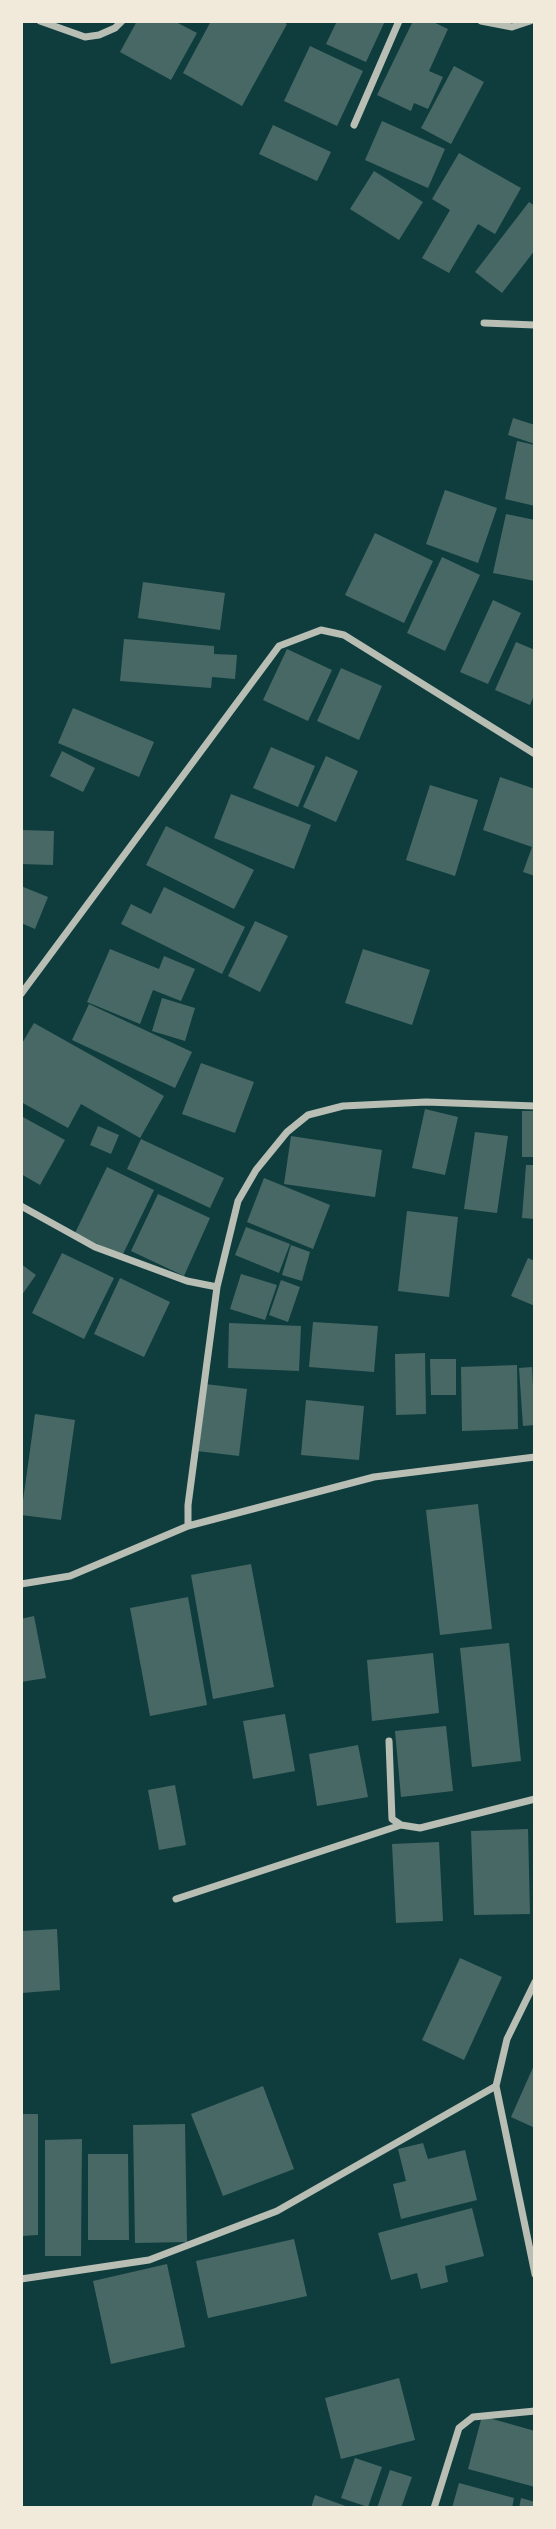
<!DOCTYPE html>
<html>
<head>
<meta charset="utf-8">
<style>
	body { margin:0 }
	#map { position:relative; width:556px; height:2529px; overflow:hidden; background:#0f3d3e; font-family:"IBM Plex Sans",sans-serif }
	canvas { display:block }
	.frame { position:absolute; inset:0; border:23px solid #f1e9da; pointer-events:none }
</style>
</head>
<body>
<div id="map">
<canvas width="556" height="2529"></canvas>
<div class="frame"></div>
</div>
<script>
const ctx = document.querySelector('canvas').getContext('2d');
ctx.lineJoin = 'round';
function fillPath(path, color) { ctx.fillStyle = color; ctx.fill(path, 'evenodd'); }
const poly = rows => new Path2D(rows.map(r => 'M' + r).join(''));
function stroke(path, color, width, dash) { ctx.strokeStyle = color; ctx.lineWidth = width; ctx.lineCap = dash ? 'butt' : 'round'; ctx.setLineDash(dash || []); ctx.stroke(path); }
const building = poly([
	[137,21,174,21,197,33,171,80,120,52],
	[211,21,281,21,287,24,242,106,183,73],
	[337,21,385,21,366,62,326,44],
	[413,21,431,21,448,29,429,71,443,77,428,109,414,103,411,111,377,95],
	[310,46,363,71,337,126,284,101],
	[454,66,484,82,451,144,421,128],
	[382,121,445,149,428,188,365,160],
	[273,125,331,152,317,181,259,154],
	[459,153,521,188,495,234,478,224,449,273,422,258,450,210,432,199],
	[374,171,423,202,399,240,350,209],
	[529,202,535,206,535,250,502,293,475,272],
	[513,418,535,425,535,444,508,435],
	[517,441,535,445,535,506,505,499],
	[445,490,497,508,478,563,426,544],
	[506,514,535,520,535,581,493,573],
	[375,533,433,561,404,623,345,595],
	[442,557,480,575,445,651,407,633],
	[143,582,225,593,220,630,138,618],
	[493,600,521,613,488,684,460,672],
	[124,639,214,646,214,654,237,655,235,679,212,677,211,688,120,681],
	[516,642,535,650,535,693,530,705,495,690],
	[287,649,332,670,308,721,263,700],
	[341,668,382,686,359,740,317,721],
	[73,708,154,742,139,777,58,743],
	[271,747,315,766,298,807,253,788],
	[62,751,95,768,83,792,50,776],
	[326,756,358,771,336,822,303,807],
	[500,777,535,789,535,876,523,872,532,847,483,830],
	[430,785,478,800,455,876,406,860],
	[231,794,311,825,294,869,214,838],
	[166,826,254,870,234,909,146,865],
	[21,830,54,831,53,865,21,864],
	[21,886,48,897,35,929,21,923],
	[164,887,245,927,222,974,121,924,131,904,151,914],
	[255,921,288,936,260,992,228,976],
	[110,949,159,969,164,956,195,969,181,1001,153,990,140,1024,87,1002],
	[363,949,430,970,412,1025,345,1003],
	[162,998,195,1008,185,1041,152,1031],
	[89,1004,192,1052,175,1088,72,1040],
	[34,1023,164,1096,140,1138,81,1104,68,1128,21,1102,21,1045],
	[201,1063,254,1082,235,1133,182,1114],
	[425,1109,458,1117,445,1175,412,1168],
	[522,1111,535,1111,535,1157,522,1157],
	[21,1116,65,1140,40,1185,21,1174],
	[98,1126,119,1135,111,1154,90,1145],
	[475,1132,508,1136,497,1213,464,1209],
	[291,1136,382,1150,375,1197,284,1184],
	[141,1139,224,1178,210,1208,127,1169],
	[526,1165,535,1165,535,1219,522,1218],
	[107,1167,154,1190,122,1256,75,1233],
	[264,1178,330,1205,313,1249,247,1222],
	[158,1194,210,1218,184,1276,131,1251],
	[407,1211,458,1217,449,1297,398,1291],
	[246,1227,290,1244,279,1273,235,1255],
	[291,1245,310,1252,302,1281,282,1275],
	[62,1253,114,1278,84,1339,32,1313],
	[528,1258,535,1261,535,1306,511,1296],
	[21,1264,36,1275,21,1296],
	[241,1274,277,1285,265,1320,230,1309],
	[120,1278,170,1302,144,1357,94,1334],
	[281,1280,300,1287,288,1322,269,1315],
	[313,1322,378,1326,374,1372,309,1367],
	[229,1323,301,1326,299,1371,228,1368],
	[425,1353,426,1414,396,1415,395,1354],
	[430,1359,456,1359,456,1395,431,1395],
	[517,1365,518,1429,462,1431,461,1367],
	[532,1367,535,1425,523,1426,519,1368],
	[205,1384,247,1389,239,1456,197,1451],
	[306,1400,364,1406,359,1460,301,1455],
	[35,1414,75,1420,61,1520,21,1515],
	[478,1504,492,1629,440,1635,426,1510],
	[251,1564,274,1687,213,1699,191,1575],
	[188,1597,207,1705,150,1716,130,1608],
	[34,1616,46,1678,21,1682,21,1619],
	[509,1643,521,1761,472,1767,460,1648],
	[433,1653,439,1713,372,1721,367,1660],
	[285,1714,295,1771,253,1779,243,1721],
	[446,1726,453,1791,401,1797,395,1731],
	[358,1745,368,1797,317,1806,309,1754],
	[175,1785,186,1845,159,1850,148,1790],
	[528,1829,530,1914,474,1915,471,1831],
	[439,1842,443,1921,396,1923,392,1844],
	[57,1929,60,1990,22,1993,21,1931],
	[460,1958,502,1977,464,2060,422,2040],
	[535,2063,535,2128,511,2117],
	[263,2086,294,2169,223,2196,191,2114],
	[21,2114,38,2114,38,2235,21,2236],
	[185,2124,187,2242,135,2243,133,2125],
	[82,2139,81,2256,45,2256,45,2140],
	[423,2143,428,2159,465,2150,477,2200,401,2219,393,2184,406,2181,398,2149],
	[88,2154,128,2154,129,2240,88,2240],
	[472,2208,484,2256,445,2266,448,2282,421,2289,417,2273,391,2280,378,2233],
	[294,2239,307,2296,208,2318,196,2261],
	[167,2264,185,2347,111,2364,93,2281],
	[399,2378,415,2440,341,2459,325,2398],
	[482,2416,535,2431,535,2487,468,2469],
	[355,2458,382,2467,368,2507,341,2498],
	[390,2470,412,2477,401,2508,377,2508],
	[459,2483,514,2498,512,2508,452,2508],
	[315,2495,351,2508,311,2508],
	[521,2498,535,2502,535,2508,519,2508]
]);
const minor = poly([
	[40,21,85,37,99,35,115,28,122,21],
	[481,21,512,27,530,21],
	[354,125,399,21],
	[484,323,535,325],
	[21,994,279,646,321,630,344,635,535,754],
	[21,1206,95,1247,187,1281,217,1287],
	[188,1526,188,1505,217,1287,238,1201,256,1170,287,1132,308,1115,343,1106,426,1102,535,1106],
	[21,1584,70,1576,188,1526,374,1477,535,1457],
	[389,1741,392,1819,401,1825,420,1828,535,1799],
	[176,1899,401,1825],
	[496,2086,507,2039,535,1982],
	[21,2279,149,2260,277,2211,496,2086,535,2274],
	[434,2508,459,2428,473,2417,535,2411]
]);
fillPath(building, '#486865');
stroke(minor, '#b8beb3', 7);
</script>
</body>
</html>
